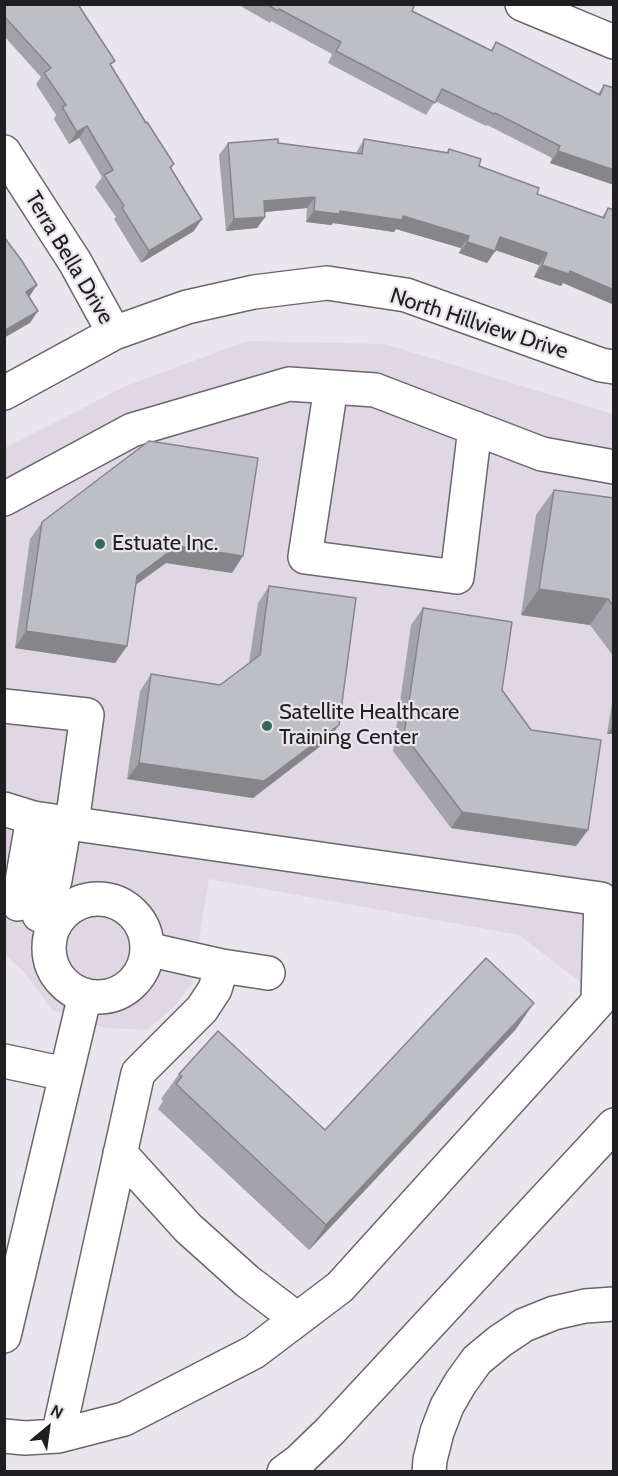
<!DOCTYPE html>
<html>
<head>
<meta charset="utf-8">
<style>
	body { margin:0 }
	#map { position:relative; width:618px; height:1476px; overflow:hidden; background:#eae5ec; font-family:Cabin,sans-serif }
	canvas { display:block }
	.frame { position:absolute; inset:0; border:6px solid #1f1e20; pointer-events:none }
	.north { position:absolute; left:18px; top:1398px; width:60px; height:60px; -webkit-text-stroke:4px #eae5ec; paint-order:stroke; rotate:29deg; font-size:16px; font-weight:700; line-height:24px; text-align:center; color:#1f1e20 }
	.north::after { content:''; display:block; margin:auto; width:21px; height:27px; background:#1f1e20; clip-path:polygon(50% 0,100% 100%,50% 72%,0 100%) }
</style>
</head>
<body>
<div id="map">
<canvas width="618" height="1476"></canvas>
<div class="frame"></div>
<div class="north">N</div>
</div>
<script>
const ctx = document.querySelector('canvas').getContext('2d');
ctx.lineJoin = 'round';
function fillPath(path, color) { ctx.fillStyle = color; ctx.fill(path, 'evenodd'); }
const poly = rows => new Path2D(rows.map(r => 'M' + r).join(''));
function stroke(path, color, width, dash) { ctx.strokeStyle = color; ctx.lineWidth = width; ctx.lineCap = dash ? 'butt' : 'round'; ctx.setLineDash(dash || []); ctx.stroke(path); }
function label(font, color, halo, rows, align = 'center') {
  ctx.font = font + ' Cabin,sans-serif'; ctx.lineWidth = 4.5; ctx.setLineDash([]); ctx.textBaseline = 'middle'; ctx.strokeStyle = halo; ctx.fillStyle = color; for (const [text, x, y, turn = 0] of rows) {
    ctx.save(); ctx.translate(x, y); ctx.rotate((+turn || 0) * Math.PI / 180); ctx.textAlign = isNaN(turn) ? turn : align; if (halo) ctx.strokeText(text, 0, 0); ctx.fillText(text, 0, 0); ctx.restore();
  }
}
const built = poly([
	[247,341,385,344,613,414,613,1007,519,935,209,879,192,983,175,1006,147,1030,105,1028,52,1010,24,972,5,954,5,448,126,386]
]);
const minor = poly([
	[522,4,614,42],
	[4,152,75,262,114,333],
	[331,387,305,557,457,577,475,428],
	[4,393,114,333,187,307,254,292,327,283,406,295,601,365,614,367],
	[4,499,132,430,289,384,375,390,542,454,614,467],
	[4,706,87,715,72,823],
	[4,809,33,818,601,899,598,1001],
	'49 948a49 49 0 1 1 98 0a49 49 0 1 1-98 0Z',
	[18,904,33,818],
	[39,915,55,880,65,822],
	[147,949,222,966,268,973],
	[4,1061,65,1074],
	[120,1153,188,1228,247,1281,297,1319],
	[4,1336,85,995],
	[4,1436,25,1438,58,1436,124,1419,254,1352,340,1287,614,984],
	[58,1436,138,1073,202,1009,215,989,222,966]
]);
const highway = poly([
	[284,1472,299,1461,330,1431,614,1125],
	[429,1472,430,1460,437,1432,447,1406,461,1382,477,1360,500,1341,524,1325,554,1313,585,1306,614,1304]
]);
const wall = poly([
	[4,4,83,4,80,8,111,66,146,123,174,164,171,169,194,231,141,263,114,219,116,217,95,187,102,177,79,138,69,144,54,119,56,115,36,84,41,77,4,36],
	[237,4,410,4,412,11,491,50,496,42,598,94,604,85,614,88,614,185,550,163,552,158,487,125,486,126,435,101,426,115,328,63,332,54,271,21,270,23],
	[364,139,447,152,449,149,479,166,537,194,602,217,608,208,614,210,561,286,534,277,539,265,496,250,487,263,459,253,461,248,396,229,394,232,333,223,331,225,306,222,307,208,264,212,265,217,257,228,226,231,219,155,228,143,278,143,356,153],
	[554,490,614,498,614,657,590,625,521,615,536,515],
	[42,522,232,573,166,563,136,585,127,646,115,663,15,648,30,539],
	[269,586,339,725,327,741,253,798,127,779,140,691,151,674,220,685,249,663,258,603],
	[423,608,502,690,588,830,576,846,451,828,393,751,411,625],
	[614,691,614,734,607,734],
	[516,1029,309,1250,158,1109,163,1101,161,1099,179,1074,325,1130]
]);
const shadedWall = poly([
	[87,126,79,138,69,144,77,132],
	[558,151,614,170,614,185,550,163],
	[315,197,307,208,255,213,264,201],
	[314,211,340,211,403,216,469,236,461,248,396,229,394,232,333,223,331,225,306,222],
	[265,217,257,228,226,231,234,219],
	[202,219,194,231,141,263,149,251],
	[500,237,547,253,539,265,492,249],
	[467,242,495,251,487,263,459,253],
	[542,265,570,271,614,290,614,305,563,283,561,286,534,277],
	[37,285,29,297,26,292],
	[38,311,30,323,4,338,4,331],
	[177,546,243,556,232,573,166,563,125,592,137,576],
	[539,589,608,599,590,625,521,615],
	[26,631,127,646,115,663,15,648],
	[339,725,327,741,253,798,127,779,139,763],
	[614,725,614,734,607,734],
	[462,812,588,830,576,846,451,828],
	[534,1003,516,1029,309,1250,326,1225]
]);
const building = poly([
	[4,4,80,4,79,6,115,61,110,64,146,123,147,122,174,164,170,167,202,219,149,251,122,208,124,206,104,175,113,170,87,126,77,132,62,107,66,105,44,73,51,68,4,16,4,4],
	[266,4,410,4,414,7,412,11,492,51,496,42,600,95,604,85,614,88,614,170,558,151,560,146,495,113,494,114,442,89,435,103,336,51,341,42,279,9,278,11,266,4],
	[278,139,278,143,362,154,364,139,448,153,449,149,481,159,479,166,539,188,537,194,604,218,608,208,614,210,614,290,570,271,569,274,542,265,547,253,500,237,495,251,467,242,469,236,403,216,402,220,340,211,339,214,314,211,315,197,264,201,265,217,234,219,228,143,278,139],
	[4,237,22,261,37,285,26,292,38,311,4,331,4,237],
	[149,441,258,458,243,556,177,546,137,576,127,646,26,631,42,522,149,441],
	[554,490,614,498,614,607,608,599,539,589,554,490],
	[269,586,356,598,339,725,264,781,139,763,151,674,220,685,260,655,269,586],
	[423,608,512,622,502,690,531,730,601,740,588,830,462,812,404,735,423,608],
	[486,958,534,1003,326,1225,176,1084,182,1076,179,1074,218,1031,325,1130,486,958]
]);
const markers = [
	[100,544,6,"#316b55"],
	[267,726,6,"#316b55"]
];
const streetNames = [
	["Terra Bella Drive",69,258,59],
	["North Hillview Drive",479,324,18]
];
const poiNames = [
	["Estuate Inc.",112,544],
	["Satellite Healthcare",279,713],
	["Training Center",279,738]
];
fillPath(built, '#e0d7e4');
stroke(minor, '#6a666b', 36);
stroke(highway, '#6a666b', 36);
stroke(minor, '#fff', 33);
stroke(highway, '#fff', 33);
fillPath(wall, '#a3a3a9');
fillPath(shadedWall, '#85858a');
fillPath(building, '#bebec5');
stroke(building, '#85858a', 1.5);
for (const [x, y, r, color] of markers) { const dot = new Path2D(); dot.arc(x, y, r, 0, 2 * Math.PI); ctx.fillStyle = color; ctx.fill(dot); stroke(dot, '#eae5ec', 2); }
label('22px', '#1f1e20', '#eae5ec', streetNames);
label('22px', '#1f1e20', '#eae5ec', poiNames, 'left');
</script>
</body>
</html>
